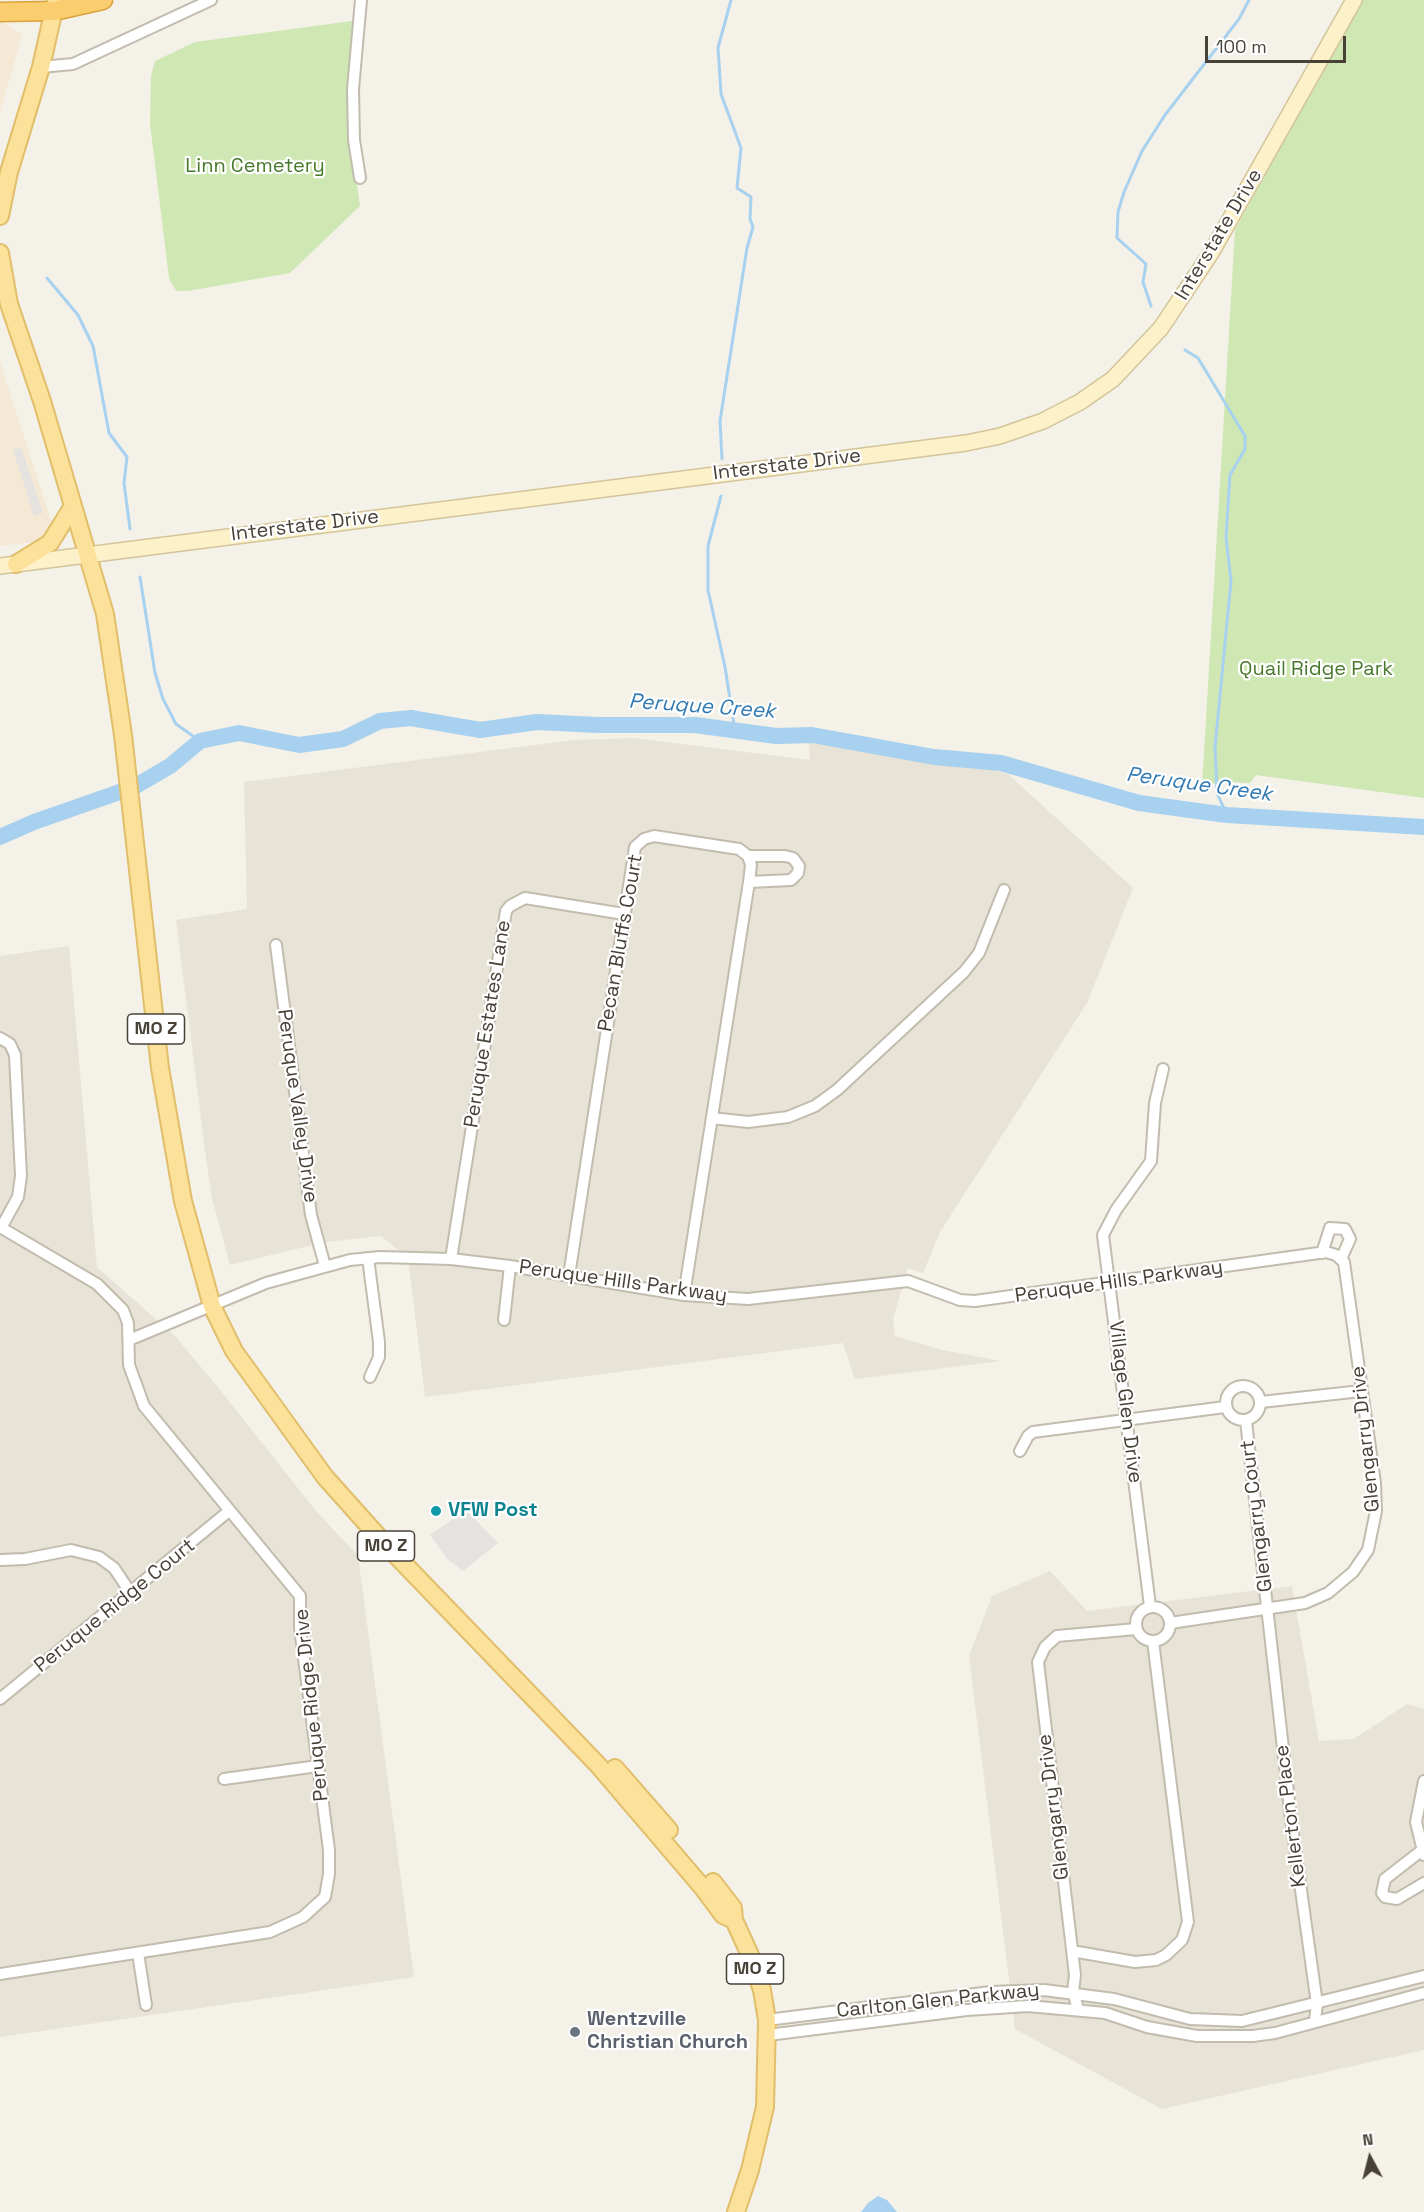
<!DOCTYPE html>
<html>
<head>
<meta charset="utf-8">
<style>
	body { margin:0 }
	#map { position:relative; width:1424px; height:2212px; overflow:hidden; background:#f4f1e9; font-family:"Space Grotesk",sans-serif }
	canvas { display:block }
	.north { position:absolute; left:1340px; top:2128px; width:60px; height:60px; -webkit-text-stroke:4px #fff; paint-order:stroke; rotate:353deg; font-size:16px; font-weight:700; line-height:24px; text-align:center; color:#474137 }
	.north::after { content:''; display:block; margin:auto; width:21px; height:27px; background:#474137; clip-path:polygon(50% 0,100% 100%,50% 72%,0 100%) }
	.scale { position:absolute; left:1205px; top:36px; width:141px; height:27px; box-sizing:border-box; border:3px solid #474137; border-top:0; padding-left:8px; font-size:18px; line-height:21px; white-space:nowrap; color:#474137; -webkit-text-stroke:4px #fff; paint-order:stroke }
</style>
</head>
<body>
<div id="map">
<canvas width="1424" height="2212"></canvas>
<div class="north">N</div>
<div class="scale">100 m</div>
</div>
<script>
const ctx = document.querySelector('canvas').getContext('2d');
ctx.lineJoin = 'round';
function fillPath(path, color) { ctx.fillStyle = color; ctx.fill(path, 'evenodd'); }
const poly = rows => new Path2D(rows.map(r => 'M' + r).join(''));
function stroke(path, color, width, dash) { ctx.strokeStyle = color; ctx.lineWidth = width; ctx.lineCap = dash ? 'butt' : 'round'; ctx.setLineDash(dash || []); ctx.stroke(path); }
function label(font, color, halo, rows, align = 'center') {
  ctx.font = font + ' "Space Grotesk",sans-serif'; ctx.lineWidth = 4.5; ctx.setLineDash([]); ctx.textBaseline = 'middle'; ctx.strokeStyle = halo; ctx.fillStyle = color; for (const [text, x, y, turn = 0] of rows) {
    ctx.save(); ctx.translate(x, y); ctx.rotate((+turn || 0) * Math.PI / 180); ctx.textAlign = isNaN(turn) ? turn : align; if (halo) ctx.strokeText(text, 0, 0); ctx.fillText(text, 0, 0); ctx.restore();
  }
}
const residential = poly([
	[634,738,810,760,809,743,907,751,957,765,995,770,1009,775,1133,888,1087,1003,940,1232,923,1273,908,1268,893,1319,895,1336,942,1350,1001,1361,855,1379,843,1343,425,1397,408,1258,381,1236,325,1242,230,1265,212,1198,206,1158,176,920,247,909,244,782,574,740],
	[69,946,97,1267,176,1337,221,1391,316,1511,358,1556,414,1977,0,2037,0,956],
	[1050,1571,1087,1611,1292,1586,1319,1741,1354,1739,1407,1704,1424,1709,1424,2050,1162,2109,1015,2029,969,1656,992,1596]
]);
const commercial = poly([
	[0,20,22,35,0,113],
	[0,361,54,530,49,540,0,546]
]);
const green = poly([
	[1361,0,1424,0,1424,798,1256,775,1250,783,1223,782,1202,786,1235,230],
	[352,21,349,128,360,206,290,273,188,291,176,291,169,278,150,124,151,76,155,61,195,42]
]);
const parking = poly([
	[21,447,43,513,34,516,13,450],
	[466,1510,498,1543,463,1571,447,1559,430,1535]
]);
const water = poly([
	[878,2196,887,2200,897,2212,861,2212,868,2203]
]);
const stream = poly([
	[47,278,78,315,93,346,109,433,127,457,124,483,130,529],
	[1151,306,1143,282,1146,264,1117,238,1118,212,1124,192,1142,151,1165,115,1239,19,1249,0],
	[1185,350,1198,358,1245,436,1245,449,1230,475,1226,537,1231,581,1215,747,1217,793,1227,815],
	[722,459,720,421,747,248,753,227,750,219,751,197,737,188,741,148,721,94,718,48,731,0],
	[721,496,708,546,708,590,725,667,735,731],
	[140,577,155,673,163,699,176,724,200,741]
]);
const river = poly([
	[0,837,34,822,134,787,170,766,200,741,239,733,299,745,343,739,380,721,411,718,480,730,537,722,597,725,695,725,776,736,812,735,934,757,1001,763,1139,803,1227,815,1424,827]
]);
const minor = poly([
	[41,67,73,64,211,0],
	[360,178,354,140,353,89,361,0],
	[748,856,785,856,793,858,799,866,798,873,791,880,749,882],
	[276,945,311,1215,325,1266],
	[0,1038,10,1044,15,1055,21,1176,18,1197,1,1228],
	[712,1118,748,1122,788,1117,815,1106,837,1090,964,972,979,953,1004,890],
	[0,1227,97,1284,123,1310,128,1323,129,1365,144,1406,300,1596,300,1628,329,1850,329,1874,325,1897,303,1917,270,1932,0,1974],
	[1322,1253,1330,1228,1345,1229,1350,1239,1341,1259],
	[368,1258,379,1342,379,1357,370,1377],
	[451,1259,506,911,510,906,525,898,624,914],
	[569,1276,635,847,644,839,654,836,739,849,748,856,751,865,749,882,684,1295],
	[504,1320,510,1266],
	[129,1340,266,1283,350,1260,380,1257,451,1259,510,1266,684,1295,748,1299,908,1281,960,1300,975,1301,1326,1252,1336,1255,1344,1262,1375,1483,1376,1511,1368,1550,1353,1572,1328,1593,1305,1603,1170,1623],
	'1226 1403a17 17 0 1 1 34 0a17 17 0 1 1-34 0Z',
	[1261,1402,1361,1391],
	[1246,1421,1291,1819,1317,2004,1315,2020],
	[1020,1451,1028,1436,1033,1432,1225,1407],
	[0,1560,25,1559,71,1550,99,1557,114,1568,130,1592],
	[1150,1606,1103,1235,1116,1210,1151,1161,1155,1103,1163,1069],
	'1136 1624a17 17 0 1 1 34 0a17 17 0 1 1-34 0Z',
	[0,1699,229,1511],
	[224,1779,318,1766],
	[1424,1781,1416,1822,1424,1855],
	[1421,1851,1385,1879,1382,1893,1385,1897,1397,1899,1424,1883],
	[1072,1951,1135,1962,1156,1960,1166,1955,1182,1940,1188,1922,1153,1641],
	[138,1953,146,2005],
	[1078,2009,1073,1992,1075,1975,1038,1662,1045,1647,1057,1636,1136,1629],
	[767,2020,991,1992,1044,1990,1114,1999,1190,2019,1242,2021,1424,1976],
	[768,2035,967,2010,1028,2006,1105,2013,1147,2027,1197,2036,1253,2036,1275,2033,1424,1993]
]);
const secondary = poly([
	[0,566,966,443,1000,436,1043,421,1080,402,1113,379,1161,328,1211,253,1354,0]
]);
const primary = poly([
	[0,216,9,172,41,67,56,0],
	[0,253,9,304,42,401,105,614,123,735,160,1068,183,1201,212,1306,234,1351,325,1477,384,1543,598,1765,703,1888,723,1915,734,1920],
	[16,564,50,543,73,506],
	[615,1768,669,1830],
	[713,1882,733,1908,734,1920,750,1955,762,1990,767,2020,765,2107,750,2170,736,2212]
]);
const motorway = poly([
	[0,12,54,11,103,0]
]);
const markers = [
	[436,1511,6,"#0f9aa8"],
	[575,2032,6,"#6b7280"]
];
const shields = [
	[156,1029,57],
	[386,1546,57],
	[755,1969,57]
];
const shieldNames = [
	["MO Z",156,1029],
	["MO Z",386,1546],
	["MO Z",755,1969]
];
const parkNames = [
	["Linn Cemetery",255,167],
	["Quail Ridge Park",1316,670]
];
const streetNames = [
	["Interstate Drive",1219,235,-59],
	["Interstate Drive",787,465,-7],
	["Interstate Drive",305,526,-7],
	["Pecan Bluffs Court",621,943,-80],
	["Peruque Estates Lane",488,1024,-81],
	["Peruque Valley Drive",297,1106,82],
	["Peruque Hills Parkway",623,1282,8],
	["Peruque Hills Parkway",1119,1282,-8],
	["Village Glen Drive",1125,1402,83],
	["Glengarry Drive",1366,1439,-96],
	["Glengarry Court",1257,1516,-97],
	["Peruque Ridge Court",115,1606,-39],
	["Peruque Ridge Drive",312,1705,-96],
	["Glengarry Drive",1054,1807,-97],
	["Kellerton Place",1291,1816,-97],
	["Carlton Glen Parkway",938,2001,-6]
];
const cultureNames = [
	["VFW Post",448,1511]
];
const worshipNames = [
	["Wentzville",587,2020],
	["Christian Church",587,2043]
];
const waterNames = [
	["Peruque Creek",702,707,4],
	["Peruque Creek",1199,785,8]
];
fillPath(residential, '#e8e3d7');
fillPath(commercial, '#f5e8d5');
fillPath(green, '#cfe7b3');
fillPath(parking, '#e5e3e0');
fillPath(water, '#a7d1ef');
stroke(stream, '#a7d1ef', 3);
stroke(river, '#a7d1ef', 16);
stroke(minor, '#c2bcae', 14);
stroke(secondary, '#d3c599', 18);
stroke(primary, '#e1be6a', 20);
stroke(motorway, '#daa23d', 21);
stroke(minor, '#fff', 10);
stroke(secondary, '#fdf1ca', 15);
stroke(primary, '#fce19a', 16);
stroke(motorway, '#facd6e', 18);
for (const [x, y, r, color] of markers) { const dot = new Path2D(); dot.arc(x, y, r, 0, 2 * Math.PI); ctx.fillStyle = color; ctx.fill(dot); stroke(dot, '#fff', 2); }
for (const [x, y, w] of shields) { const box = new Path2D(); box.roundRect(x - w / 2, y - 15, w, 30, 4.5); ctx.fillStyle = '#fff'; ctx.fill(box); stroke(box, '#474137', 1.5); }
label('bold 18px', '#474137', null, shieldNames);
label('20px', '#48782b', '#fff', parkNames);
label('20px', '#474137', '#fff', streetNames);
label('bold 20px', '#0d838f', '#fff', cultureNames, 'left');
label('bold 20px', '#5b616d', '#fff', worshipNames, 'left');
label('italic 21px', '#327ab1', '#fff', waterNames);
</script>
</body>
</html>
